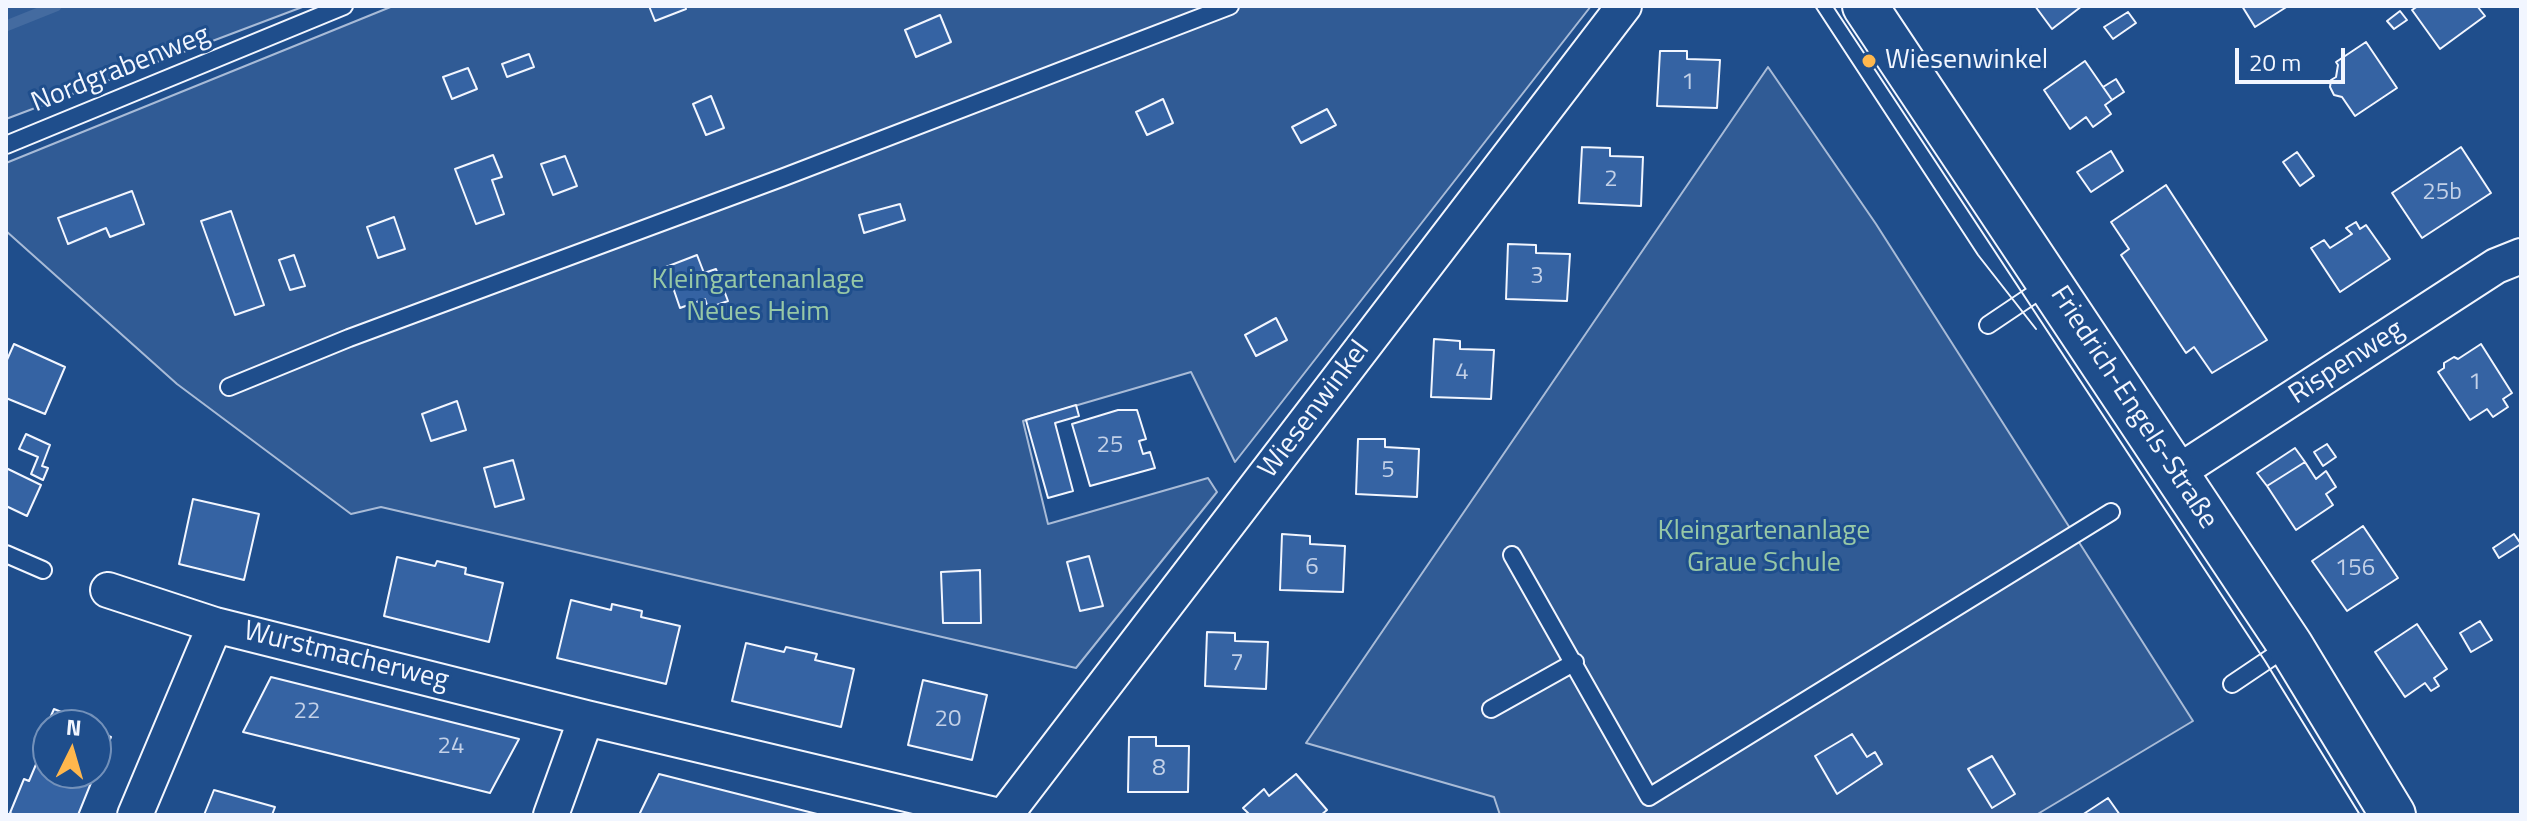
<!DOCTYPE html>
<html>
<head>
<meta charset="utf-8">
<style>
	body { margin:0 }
	#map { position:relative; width:2527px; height:821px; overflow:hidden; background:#1f4e8c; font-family:"Titillium Web",sans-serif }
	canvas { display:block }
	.frame { position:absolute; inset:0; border:8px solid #f2f6ff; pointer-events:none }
	.north { position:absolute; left:32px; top:709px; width:80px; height:80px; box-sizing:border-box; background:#1f4e8c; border:2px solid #7391ba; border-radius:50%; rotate:5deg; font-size:22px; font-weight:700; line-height:32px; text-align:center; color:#f2f6ff }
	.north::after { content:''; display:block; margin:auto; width:28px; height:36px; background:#ffb74d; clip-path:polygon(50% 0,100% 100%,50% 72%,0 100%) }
	.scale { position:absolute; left:2235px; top:48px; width:110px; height:36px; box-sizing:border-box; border:4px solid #f2f6ff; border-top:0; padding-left:10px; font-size:24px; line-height:28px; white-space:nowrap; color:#f2f6ff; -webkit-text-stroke:6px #1f4e8c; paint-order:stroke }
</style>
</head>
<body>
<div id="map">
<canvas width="2527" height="821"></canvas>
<div class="frame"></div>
<div class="north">N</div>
<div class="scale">20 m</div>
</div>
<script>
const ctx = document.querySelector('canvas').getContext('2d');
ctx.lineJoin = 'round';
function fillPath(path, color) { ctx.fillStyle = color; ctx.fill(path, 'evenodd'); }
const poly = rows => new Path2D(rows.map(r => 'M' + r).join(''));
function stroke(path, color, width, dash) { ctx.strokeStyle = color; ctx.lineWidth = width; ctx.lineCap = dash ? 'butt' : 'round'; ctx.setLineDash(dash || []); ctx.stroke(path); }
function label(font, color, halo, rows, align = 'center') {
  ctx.font = font + ' "Titillium Web",sans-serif'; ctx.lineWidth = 6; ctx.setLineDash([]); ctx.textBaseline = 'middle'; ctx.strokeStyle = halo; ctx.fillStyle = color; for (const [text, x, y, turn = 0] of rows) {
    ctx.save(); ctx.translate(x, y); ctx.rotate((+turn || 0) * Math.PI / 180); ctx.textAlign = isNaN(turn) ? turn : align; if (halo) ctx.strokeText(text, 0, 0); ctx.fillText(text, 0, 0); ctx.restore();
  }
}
const green = poly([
	[6,6,305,6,6,119,6,6],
	[393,6,1591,6,1235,462,1191,372,1023,421,1048,524,1208,478,1217,492,1076,668,381,507,351,514,177,384,6,231,6,163,393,6],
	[1768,67,1876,224,2193,721,2036,815,1500,815,1494,797,1306,743,1768,67]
]);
const stream = poly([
	[6,26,56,6]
]);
const building = poly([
	[649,6,685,6,686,9,655,21,649,6],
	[2035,6,2082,6,2052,29,2035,6],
	[2242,6,2288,6,2255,27,2242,6],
	[2418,6,2477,6,2485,16,2440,49,2412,10,2418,6],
	[2400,11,2407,20,2394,29,2387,21,2400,11],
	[2128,12,2136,23,2113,39,2104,27,2128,12],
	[940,15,951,42,916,57,905,30,940,15],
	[2366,42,2397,88,2355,116,2342,97,2334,95,2330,87,2331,80,2336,77,2338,65,2336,62,2366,42],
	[1660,51,1687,51,1687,59,1720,60,1717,108,1657,106,1660,51],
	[529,54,534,67,507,77,502,64,529,54],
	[2085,61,2112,100,2105,105,2111,114,2093,127,2086,117,2070,129,2044,90,2085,61],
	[468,68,477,89,452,99,443,77,468,68],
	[2116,79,2124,92,2112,100,2103,87,2116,79],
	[711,96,724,128,706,135,693,104,711,96],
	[1163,99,1173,123,1147,135,1136,112,1163,99],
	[1327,109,1336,125,1301,143,1292,127,1327,109],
	[1582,147,1610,148,1610,156,1643,157,1641,206,1579,203,1582,147],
	[2461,147,2491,193,2422,238,2392,193,2461,147],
	[2111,151,2123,171,2091,192,2077,172,2111,151],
	[2297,152,2314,176,2300,186,2283,162,2297,152],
	[493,155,502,177,492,180,504,214,476,224,455,169,493,155],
	[565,156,577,186,553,195,541,164,565,156],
	[2166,185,2267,340,2212,373,2194,347,2186,353,2121,255,2129,249,2111,222,2166,185],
	[132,191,144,224,110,237,106,228,68,244,58,218,132,191],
	[900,204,905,220,864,233,859,215,900,204],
	[231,211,264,305,235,315,201,221,231,211],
	[394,217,405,249,378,258,367,227,394,217],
	[2356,222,2360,229,2366,225,2390,259,2340,292,2311,248,2324,240,2330,248,2352,234,2346,228,2356,222],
	[1508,244,1536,245,1536,253,1570,254,1567,301,1506,299,1508,244],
	[294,255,305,286,290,290,279,260,294,255],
	[697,255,704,273,716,269,728,301,708,308,705,299,680,308,666,267,697,255],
	[1276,318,1287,340,1256,356,1245,335,1276,318],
	[1434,339,1460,341,1460,349,1494,350,1491,399,1431,397,1434,339],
	[14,344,65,367,45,414,6,398,6,362,14,344],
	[2481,344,2512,393,2503,399,2508,407,2493,417,2487,409,2470,420,2438,372,2444,368,2444,363,2454,357,2458,359,2481,344],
	[457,401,466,430,431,441,422,414,457,401],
	[1076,405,1079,416,1055,423,1073,491,1048,498,1026,420,1076,405],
	[1118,410,1137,410,1146,439,1139,441,1143,454,1150,452,1155,468,1090,486,1072,424,1118,410],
	[26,434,50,445,42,466,48,468,43,480,31,474,38,457,19,449,26,434],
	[1358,439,1385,439,1385,447,1419,449,1417,497,1356,494,1358,439],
	[2327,444,2336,457,2323,466,2314,452,2327,444],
	[2295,448,2305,462,2267,486,2257,473,2295,448],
	[513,460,524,499,495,507,484,468,513,460],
	[2305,462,2316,479,2326,471,2336,487,2326,494,2333,505,2296,530,2267,486,2305,462],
	[6,468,41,485,27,516,6,506,6,468],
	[193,499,259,514,244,580,179,564,193,499],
	[2363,526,2398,578,2347,611,2312,561,2363,526],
	[1282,534,1310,536,1310,544,1345,546,1343,592,1280,590,1282,534],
	[2514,534,2521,544,2499,558,2493,548,2514,534],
	[1089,556,1103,606,1080,611,1067,562,1089,556],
	[397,557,435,566,437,561,466,568,465,574,503,583,489,642,384,616,397,557],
	[980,570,981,623,943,623,941,572,980,570],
	[571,600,611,610,612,604,642,611,641,617,680,626,666,684,557,658,571,600],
	[2480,621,2492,640,2471,652,2460,633,2480,621],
	[2417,624,2447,669,2434,678,2439,686,2431,691,2425,683,2405,697,2375,652,2417,624],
	[1207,632,1235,633,1235,641,1268,642,1266,689,1205,686,1207,632],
	[746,643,784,652,786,647,817,654,815,660,854,669,841,727,732,701,746,643],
	[271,677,519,739,490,793,243,732,271,677],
	[923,680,987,695,972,760,908,745,923,680],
	[54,709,94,725,48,725,48,773,95,773,78,815,14,815,10,813,24,779,29,781,45,743,40,741,54,709],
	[96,731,111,737,96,772,96,731],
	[1852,734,1867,757,1875,752,1882,764,1837,794,1815,756,1852,734],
	[1129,737,1156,737,1156,746,1189,746,1188,792,1128,792,1129,737],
	[1992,756,2015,794,1992,808,1968,769,1992,756],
	[659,774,821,815,639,815,659,774],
	[1296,774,1327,810,1321,815,1250,815,1243,808,1264,789,1269,796,1296,774],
	[214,790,275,807,272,815,204,815,214,790],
	[2108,798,2120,815,2082,815,2108,798]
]);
const service = poly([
	[6,145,344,6],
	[1988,325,2049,284],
	[229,387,349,338,784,177,1230,6],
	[6,554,43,570],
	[1512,555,1649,797,2111,512],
	[2232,684,2287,647],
	[1491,709,1575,662]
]);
const minor = poly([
	[2175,474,2496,266,2521,256],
	[108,590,215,625,586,718,995,815],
	[135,815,215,625],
	[551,815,586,718],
	[1005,815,1624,6]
]);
const secondary = poly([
	[1865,6,2290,645,2393,815]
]);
const tram = poly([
	[1815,6,1978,255,2036,329],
	[1833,6,2265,661,2360,815]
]);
const markers = [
	[1869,61,8,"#ffb74d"]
];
const numberNames = [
	["1",1688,83],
	["2",1611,180],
	["25b",2442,193],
	["3",1537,277],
	["4",1462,373],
	["1",2475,383],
	["25",1110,446],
	["5",1388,471],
	["6",1312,568],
	["156",2355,569],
	["7",1237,664],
	["22",307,712],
	["20",948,720],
	["24",451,747],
	["8",1159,769]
];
const poiNames = [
	["Wiesenwinkel",1885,61]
];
const streetNames = [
	["Nordgrabenweg",121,70,-22],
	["Rispenweg",2347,363,-33],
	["Friedrich-Engels-Straße",2133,408,57],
	["Wiesenwinkel",1315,410,-53],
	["Wurstmacherweg",346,657,14]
];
const parkNames = [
	["Kleingartenanlage",758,281],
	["Neues Heim",758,313],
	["Kleingartenanlage",1764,532],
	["Graue Schule",1764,564]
];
fillPath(green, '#305b95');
stroke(green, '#a8bbd7', 2);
stroke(stream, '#446ba0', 11);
fillPath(building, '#3563a3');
stroke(building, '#f2f6ff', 2);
stroke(service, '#f2f6ff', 20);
stroke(minor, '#f2f6ff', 38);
stroke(secondary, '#f2f6ff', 48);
stroke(service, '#1f4e8c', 16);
stroke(minor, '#1f4e8c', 34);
stroke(secondary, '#1f4e8c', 44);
stroke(tram, '#f2f6ff', 2);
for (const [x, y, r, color] of markers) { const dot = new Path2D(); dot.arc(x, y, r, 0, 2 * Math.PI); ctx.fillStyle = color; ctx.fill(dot); stroke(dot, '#1f4e8c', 3); }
label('24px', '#c3d1e8', null, numberNames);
label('28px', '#f2f6ff', '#1f4e8c', poiNames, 'left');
label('28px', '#f2f6ff', '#1f4e8c', streetNames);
label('28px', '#97c8a6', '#1f4e8c', parkNames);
</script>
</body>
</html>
